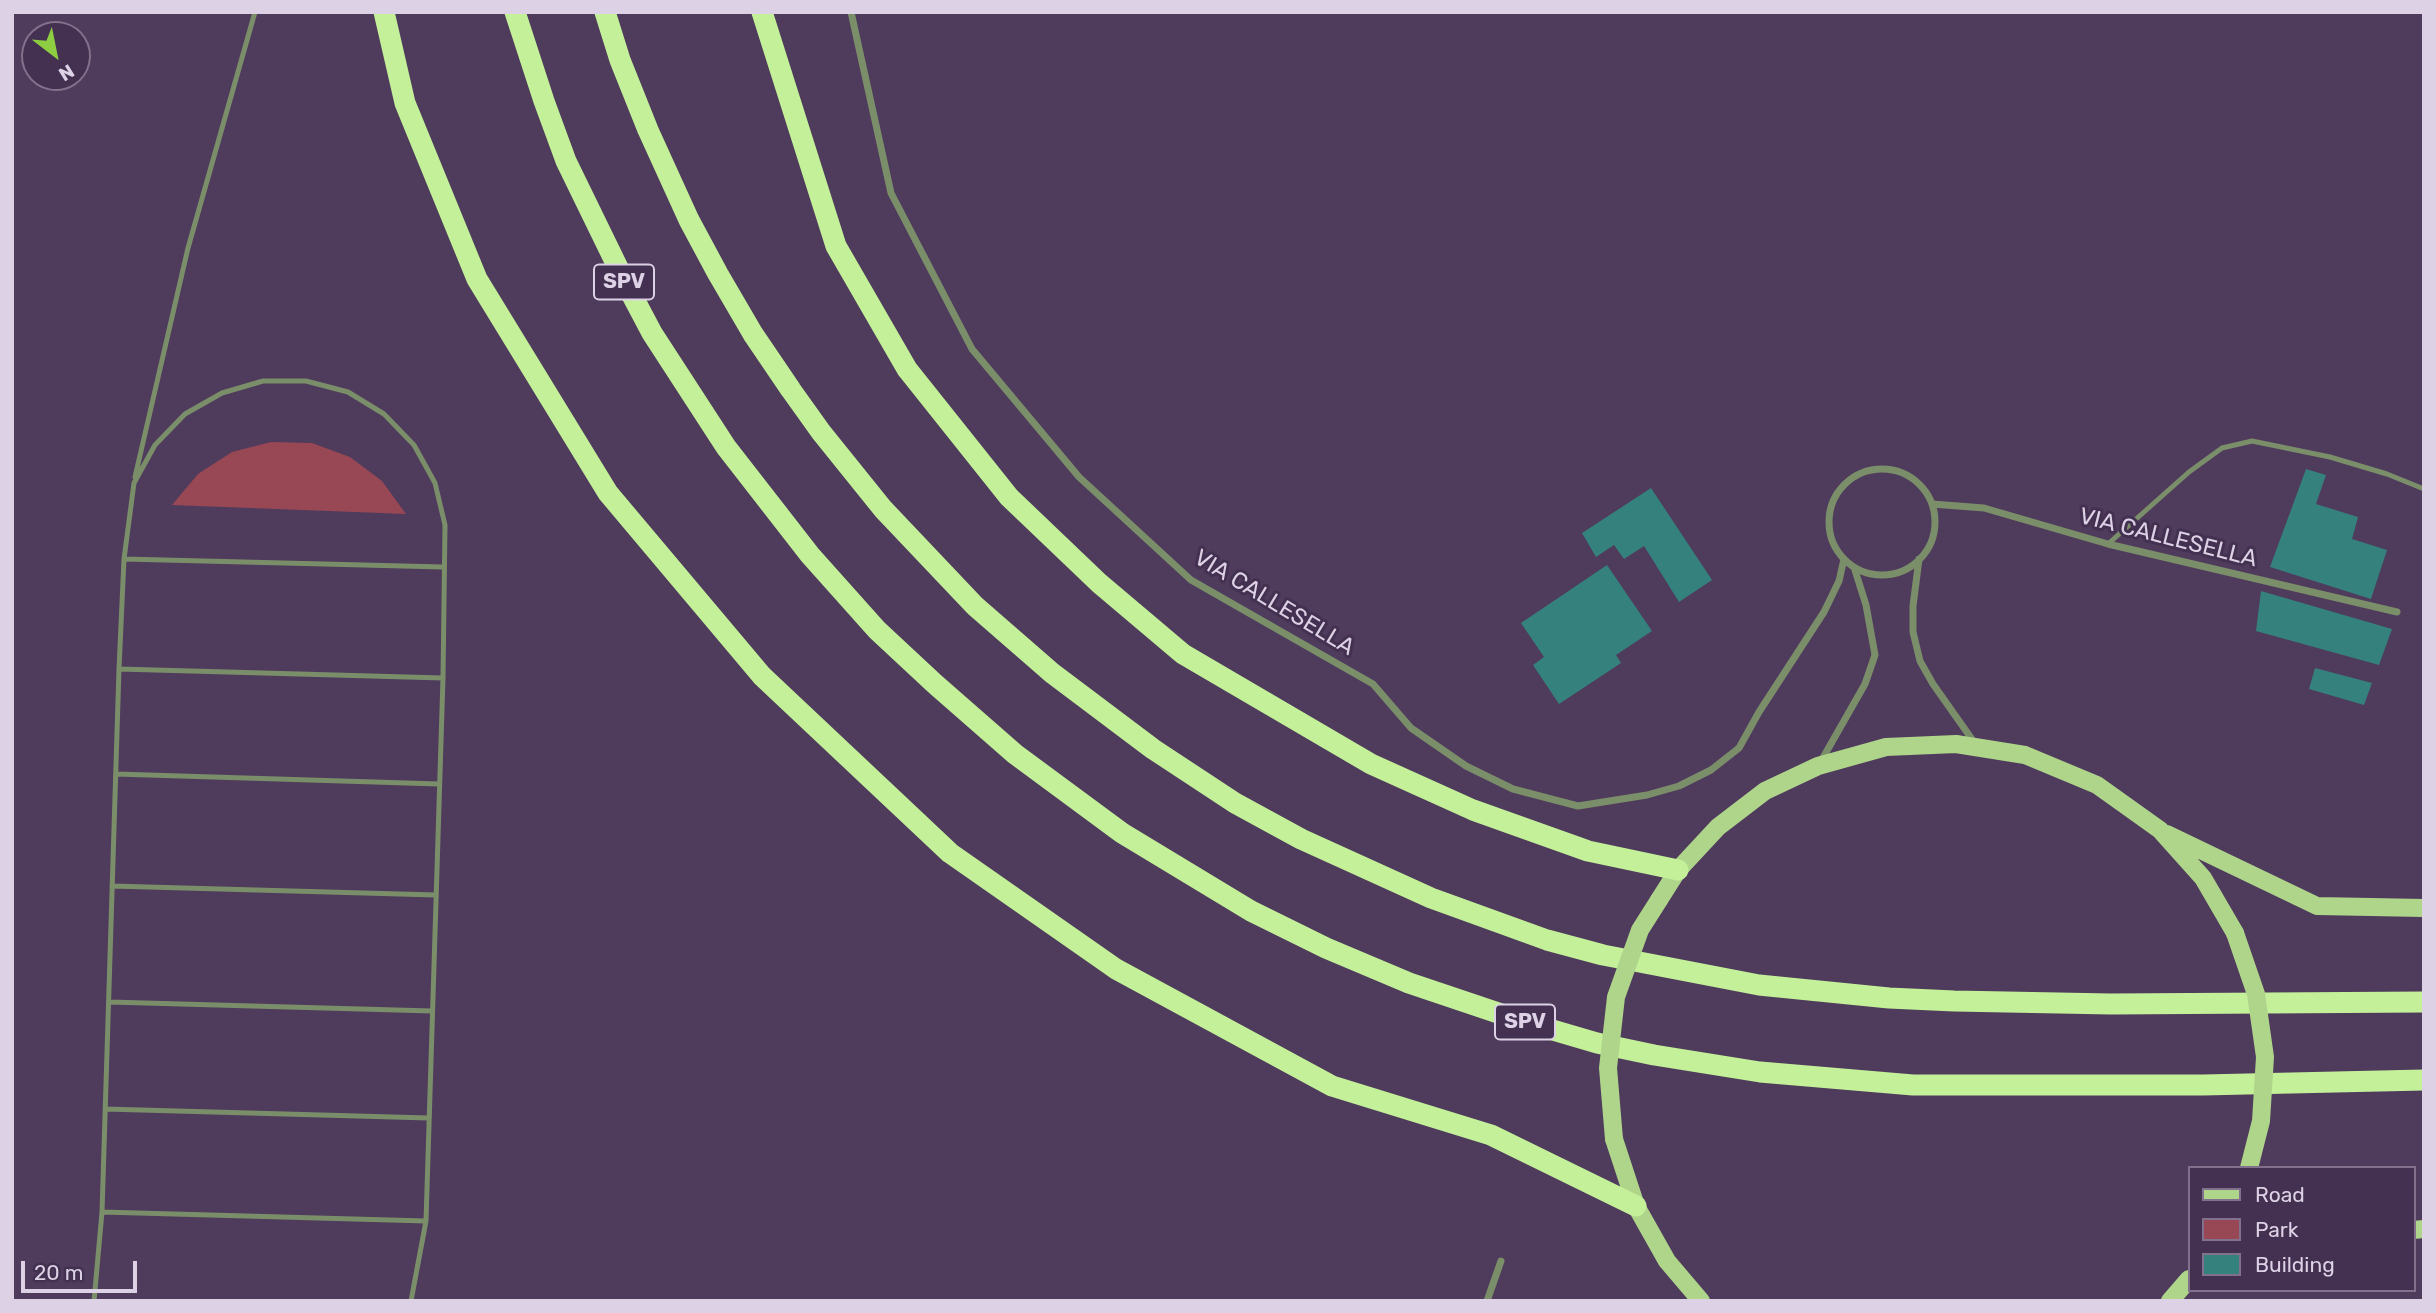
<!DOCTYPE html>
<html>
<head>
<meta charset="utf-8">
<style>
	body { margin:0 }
	#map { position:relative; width:2436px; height:1313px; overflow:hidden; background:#4f3b5c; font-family:Rubik,sans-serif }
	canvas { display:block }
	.frame { position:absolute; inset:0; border:14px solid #dcd1e5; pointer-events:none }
	.legend { position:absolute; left:2188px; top:1166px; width:228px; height:126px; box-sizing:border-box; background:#443151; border:2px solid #81718c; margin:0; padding:9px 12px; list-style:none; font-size:21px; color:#dcd1e5 }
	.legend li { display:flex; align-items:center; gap:14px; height:35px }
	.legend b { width:35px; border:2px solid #81718c }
	.north { position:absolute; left:21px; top:21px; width:70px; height:70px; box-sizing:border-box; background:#443151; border:2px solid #81718c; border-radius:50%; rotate:148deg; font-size:19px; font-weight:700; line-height:28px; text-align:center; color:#dcd1e5 }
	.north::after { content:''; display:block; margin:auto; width:24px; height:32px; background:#8ecd42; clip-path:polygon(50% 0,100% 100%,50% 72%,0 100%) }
	.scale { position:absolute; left:21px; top:1261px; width:116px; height:32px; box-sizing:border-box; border:4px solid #dcd1e5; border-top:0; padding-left:9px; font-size:21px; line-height:24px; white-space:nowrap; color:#dcd1e5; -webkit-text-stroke:5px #443151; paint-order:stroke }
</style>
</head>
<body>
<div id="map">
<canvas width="2436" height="1313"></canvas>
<div class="frame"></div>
<ul class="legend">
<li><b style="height:9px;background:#afd58b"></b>Road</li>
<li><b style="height:19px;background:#984755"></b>Park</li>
<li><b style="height:19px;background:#35817d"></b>Building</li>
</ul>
<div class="north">N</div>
<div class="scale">20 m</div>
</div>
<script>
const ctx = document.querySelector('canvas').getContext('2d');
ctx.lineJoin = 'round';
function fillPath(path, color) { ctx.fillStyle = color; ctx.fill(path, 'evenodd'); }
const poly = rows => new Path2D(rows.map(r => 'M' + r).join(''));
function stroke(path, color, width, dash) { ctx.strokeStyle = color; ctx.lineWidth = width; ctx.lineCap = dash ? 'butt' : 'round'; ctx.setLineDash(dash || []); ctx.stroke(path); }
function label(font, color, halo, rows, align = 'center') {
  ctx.font = font + ' Rubik,sans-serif'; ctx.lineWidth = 6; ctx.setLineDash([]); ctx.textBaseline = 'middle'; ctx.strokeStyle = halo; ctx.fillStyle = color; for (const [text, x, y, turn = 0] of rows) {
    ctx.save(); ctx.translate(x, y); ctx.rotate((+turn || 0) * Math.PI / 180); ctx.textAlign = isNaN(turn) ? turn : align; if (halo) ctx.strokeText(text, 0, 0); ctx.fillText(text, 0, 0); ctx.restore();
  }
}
const green = poly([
	[271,442,312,443,350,457,382,481,406,514,172,505,198,474,232,452]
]);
const building = poly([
	[2306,469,2326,475,2316,504,2358,517,2352,539,2387,550,2371,599,2270,567],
	[1651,488,1712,580,1679,602,1644,546,1624,559,1614,545,1596,557,1582,533],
	[1607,565,1652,631,1616,655,1621,663,1559,704,1533,665,1544,657,1521,623],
	[2261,591,2392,629,2379,665,2256,631],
	[2315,668,2372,683,2364,705,2309,689]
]);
const service = poly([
	[135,477,188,248,255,12],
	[2108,544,2189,472,2222,448,2252,441,2330,457,2387,474,2424,489],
	[124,559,443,567],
	[119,669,443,678],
	[116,774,439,784],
	[112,886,436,895],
	[109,1002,432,1011],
	[105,1109,429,1118],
	[102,1212,426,1221],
	[94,1301,102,1212,119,669,124,559,134,483,155,445,185,414,222,393,263,381,306,381,348,392,384,414,414,445,435,483,445,525,443,678,426,1221,411,1301]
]);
const minor = poly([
	[851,12,891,193,972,349,1079,477,1191,580,1373,684,1411,728,1466,766,1513,789,1578,806,1647,795,1679,786,1711,770,1739,748,1759,712,1824,612,1839,581,1844,559],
	'1829 522a53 53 0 1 1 106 0a53 53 0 1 1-106 0Z',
	[1932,504,1984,508,2108,544,2397,612],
	[1919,559,1913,606,1913,632,1920,661,1933,684,1976,745],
	[1820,763,1865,684,1875,655,1866,605,1854,567],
	[1487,1301,1501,1261]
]);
const primary = poly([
	[2167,834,2317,906,2424,908],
	[1659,900,1678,870,1718,827,1765,791,1818,766,1886,747,1956,744,2025,755,2097,785,2160,830,2203,878,2235,933],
	[1614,1139,1636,1206,1667,1261,1701,1301],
	[2413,1230,2424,1229],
	[2170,1301,2189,1279]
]);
const motorway = poly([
	[384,12,405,103,477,279,608,493,762,676,950,853,1116,969,1332,1086,1491,1135,1636,1206],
	[515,12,544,101,566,161,624,280,652,333,726,447,810,555,877,630,935,684,1015,754,1122,833,1251,911,1326,948,1409,983,1522,1021,1597,1043,1654,1055,1760,1072,1913,1085,2203,1085,2424,1080],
	[605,12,620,60,648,130,689,220,718,274,753,334,791,390,821,432,883,509,975,606,1052,673,1153,749,1235,803,1301,839,1431,898,1547,940,1603,955,1759,985,1889,998,1954,1001,2111,1004,2424,1002],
	[762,12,836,246,907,369,1009,497,1099,583,1183,654,1371,764,1473,810,1588,851,1678,870]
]);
const primaryBridge = poly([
	[2235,933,2256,994,2265,1057,2261,1121,2249,1168],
	[1614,1139,1608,1068,1616,997,1640,930,1659,900]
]);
const shields = [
	[624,282,60],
	[1525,1022,60]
];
const shieldNames = [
	["SPV",624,282],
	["SPV",1525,1022]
];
const streetNames = [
	["VIA CALLESELLA",2168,538,14],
	["VIA CALLESELLA",1274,603,31]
];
fillPath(green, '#984755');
fillPath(building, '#35817d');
stroke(service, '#7b8e6a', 5);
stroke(minor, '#7b8e6a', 7);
stroke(primary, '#afd58b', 18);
stroke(motorway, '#c3f098', 21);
stroke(primaryBridge, '#afd58b', 18);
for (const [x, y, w] of shields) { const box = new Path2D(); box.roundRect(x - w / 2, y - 17.5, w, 35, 5); ctx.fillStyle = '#443151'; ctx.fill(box); stroke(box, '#dcd1e5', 2); }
label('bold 21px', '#dcd1e5', null, shieldNames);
label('23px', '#dcd1e5', '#443151', streetNames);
</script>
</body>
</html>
